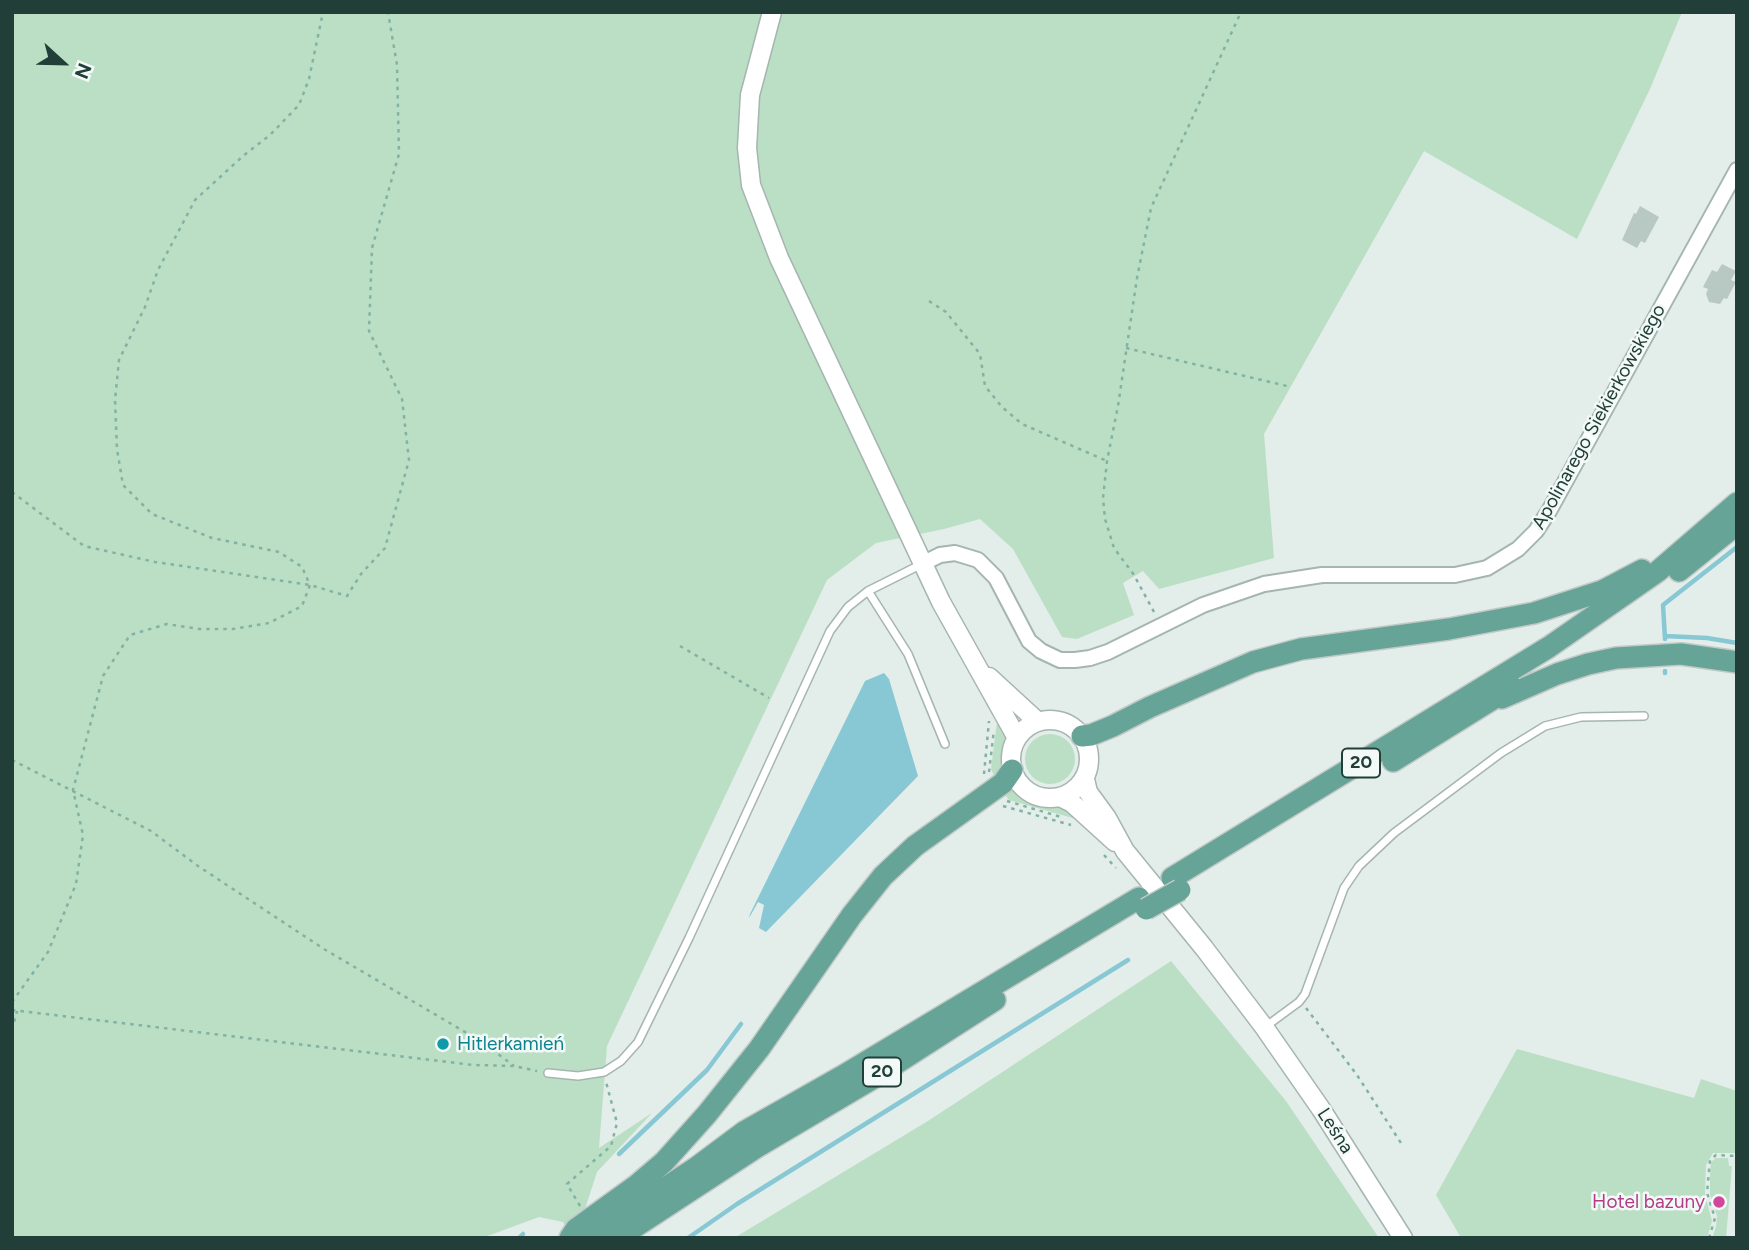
<!DOCTYPE html>
<html>
<head>
<meta charset="utf-8">
<style>
	body { margin:0 }
	#map { position:relative; width:1749px; height:1250px; overflow:hidden; background:#e3ede9; font-family:Figtree,sans-serif }
	canvas { display:block }
	.frame { position:absolute; inset:0; border:14px solid #213f38; pointer-events:none }
	.north { position:absolute; left:28px; top:28px; width:70px; height:70px; -webkit-text-stroke:5px #f3f9f6; paint-order:stroke; rotate:112deg; font-size:19px; font-weight:700; line-height:28px; text-align:center; color:#213f38 }
	.north::after { content:''; display:block; margin:auto; width:24px; height:32px; background:#213f38; clip-path:polygon(50% 0,100% 100%,50% 72%,0 100%) }
</style>
</head>
<body>
<div id="map">
<canvas width="1749" height="1250"></canvas>
<div class="frame"></div>
<div class="north">N</div>
</div>
<script>
const ctx = document.querySelector('canvas').getContext('2d');
ctx.lineJoin = 'round';
function fillPath(path, color) { ctx.fillStyle = color; ctx.fill(path, 'evenodd'); }
const poly = rows => new Path2D(rows.map(r => 'M' + r).join(''));
function stroke(path, color, width, dash) { ctx.strokeStyle = color; ctx.lineWidth = width; ctx.lineCap = dash ? 'butt' : 'round'; ctx.setLineDash(dash || []); ctx.stroke(path); }
function label(font, color, halo, rows, align = 'center') {
  ctx.font = font + ' Figtree,sans-serif'; ctx.lineWidth = 5; ctx.setLineDash([]); ctx.textBaseline = 'middle'; ctx.strokeStyle = halo; ctx.fillStyle = color; for (const [text, x, y, turn = 0] of rows) {
    ctx.save(); ctx.translate(x, y); ctx.rotate((+turn || 0) * Math.PI / 180); ctx.textAlign = isNaN(turn) ? turn : align; if (halo) ctx.strokeText(text, 0, 0); ctx.fillText(text, 0, 0); ctx.restore();
  }
}
const green = poly([
	[12,12,1682,12,1650,89,1577,239,1424,151,1264,434,1274,558,1159,589,1143,571,1123,583,1134,615,1077,639,1062,637,1013,549,980,519,944,529,876,543,827,580,607,1046,599,1148,652,1113,597,1172,585,1209,603,1238,572,1238,563,1222,539,1217,482,1238,12,1238],
	[998,714,1009,739,1004,764,996,780,991,769],
	'1025 759a25 25 0 1 1 50 0a25 25 0 1 1-50 0Z',
	[1014,788,1026,798,1047,805,1061,805,1083,821,1009,800,1004,793],
	[1171,961,1286,1101,1379,1238,734,1238,928,1121],
	[1517,1049,1694,1098,1701,1079,1737,1091,1737,1153,1713,1153,1706,1165,1705,1194,1712,1221,1707,1238,1461,1238,1436,1195],
	[1716,1158,1728,1158,1729,1166,1732,1166,1726,1238,1712,1238,1716,1227,1717,1216,1710,1194,1710,1175,1711,1162]
]);
const water = poly([
	[884,673,889,679,918,776,766,932,759,928,764,905,758,902,749,918,750,914,865,681]
]);
const stream = poly([
	[1665,636,1707,638,1737,643],
	[1665,639,1663,605,1737,547],
	[1665,671,1665,673],
	[619,1154,707,1070,741,1024],
	[519,1238,523,1234],
	[688,1238,737,1204,1128,960]
]);
const building = poly([
	[1640,206,1659,217,1645,243,1641,241,1637,248,1622,240,1634,213,1636,214],
	[1722,264,1736,271,1731,280,1736,282,1727,299,1724,298,1720,304,1709,302,1706,294,1708,289,1703,287,1712,270,1717,272]
]);
const path = poly([
	[929,301,946,312,980,354,985,386,1002,407,1022,424,1107,461],
	[1126,348,1287,386],
	[12,492,84,546,155,562,310,585,347,596,361,574,385,548,409,460,402,399,369,331,372,248,399,154,397,65,388,12],
	[1154,612,1134,575,1114,548,1105,519,1103,498,1107,461,1118,406,1137,278,1151,208,1241,12],
	[680,646,769,698],
	[12,760,151,831,198,866,324,949,482,1042,514,1066],
	[989,772,994,730],
	[984,774,989,721],
	[1007,801,1061,817],
	[1003,806,1071,825],
	[1104,855,1116,868],
	[12,1002,48,952,76,884,83,835,73,790,103,676,130,635,167,624,199,629,233,629,269,623,302,606,310,585,302,567,279,552,212,538,152,514,123,485,117,449,115,400,119,360,145,307,158,270,195,200,243,156,270,135,299,105,309,79,323,12],
	[1306,1008,1357,1075,1401,1143],
	[12,1010,473,1065,514,1066,537,1071],
	[12,1030,17,1011],
	[580,1206,567,1184,611,1146,617,1123,606,1082],
	[1709,1238,1715,1218,1707,1193,1710,1160,1716,1155,1737,1156]
]);
const service = poly([
	[868,591,908,654,945,744],
	[1265,1027,1299,1002,1305,994,1344,888,1359,866,1394,833,1501,753,1545,726,1581,717,1644,716],
	[548,1073,578,1076,604,1072,621,1061,638,1042,689,938,830,631,848,607,868,591,922,564]
]);
const minor = poly([
	[922,564,940,555,955,553,978,560,996,578,1029,641,1041,651,1060,660,1075,660,1090,658,1108,652,1203,605,1264,584,1322,575,1455,575,1487,568,1518,549,1536,531,1549,511,1737,170]
]);
const tertiary = poly([
	[772,12,750,95,747,148,751,185,779,258,941,602,1017,738],
	[989,677,1038,722],
	'1011 759a39 39 0 1 1 78 0a39 39 0 1 1-78 0Z',
	[1085,779,1088,792,1107,818,1125,851,1204,948,1264,1027,1321,1109,1403,1238],
	[1062,798,1072,803,1115,842]
]);
const primary = poly([
	[1679,571,1737,524],
	[1502,698,1557,674,1588,664,1616,658,1681,654,1737,662],
	[1082,736,1091,735,1113,726,1150,707,1253,662,1301,649,1449,629,1534,613,1602,591,1642,570],
	[1393,761,1512,687],
	[1172,878,1549,647,1657,572,1737,503],
	[570,1238,576,1229,637,1185,664,1162,707,1114,759,1049,852,915,883,876,915,846,1003,783,1012,770],
	[589,1238,697,1167,744,1132,841,1077,1139,898],
	[618,1238,757,1147,872,1079,995,1000]
]);
const primaryBridge = poly([
	[1146,909,1180,890]
]);
const markers = [
	[443,1044,7,"#0f9aa8"],
	[1719,1202,7,"#d1479c"]
];
const shields = [
	[1361,763,38],
	[882,1072,38]
];
const shieldNames = [
	["20",1361,763],
	["20",882,1072]
];
const streetNames = [
	["Apolinarego Siekierkowskiego",1599,417,-61],
	["Leśna",1335,1131,57]
];
const cultureNames = [
	["Hitlerkamień",457,1044]
];
const hotelNames = [
	["Hotel bazuny",1705,1202]
];
fillPath(green, '#bbdfc5');
fillPath(water, '#88c7d4');
stroke(stream, '#88c7d4', 4.5);
fillPath(building, '#b8c8c2');
stroke(service, '#a5b5b0', 10);
stroke(minor, '#a5b5b0', 18);
stroke(tertiary, '#a5b5b0', 21);
stroke(primary, '#c1c9c7', 24);
stroke(path, '#82b2a4', 2.5, [3.5, 5]);
stroke(service, '#fff', 7);
stroke(minor, '#fff', 14);
stroke(tertiary, '#fff', 18);
stroke(primary, '#65a496', 21);
stroke(primaryBridge, '#c1c9c7', 24, []);
stroke(primaryBridge, '#65a496', 21);
for (const [x, y, r, color] of markers) { const dot = new Path2D(); dot.arc(x, y, r, 0, 2 * Math.PI); ctx.fillStyle = color; ctx.fill(dot); stroke(dot, '#f3f9f6', 2.5); }
for (const [x, y, w] of shields) { const box = new Path2D(); box.roundRect(x - w / 2, y - 14.5, w, 29, 5); ctx.fillStyle = '#f3f9f6'; ctx.fill(box); stroke(box, '#213f38', 2); }
label('bold 18px', '#213f38', null, shieldNames);
label('19px', '#213f38', '#f3f9f6', streetNames);
label('19px', '#0d838f', '#f3f9f6', cultureNames, 'left');
label('19px', '#b23c85', '#f3f9f6', hotelNames, 'right');
</script>
</body>
</html>
